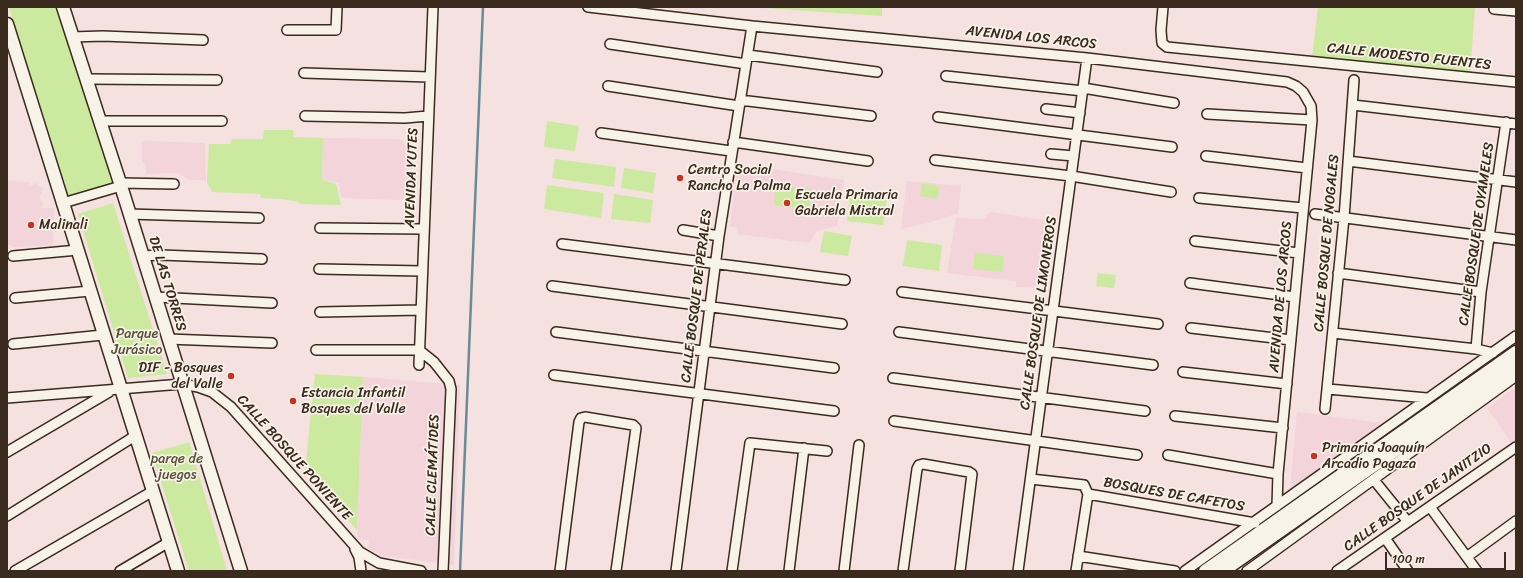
<!DOCTYPE html>
<html>
<head>
<meta charset="utf-8">
<style>
	body { margin:0 }
	#map { position:relative; width:1523px; height:578px; overflow:hidden; background:#f4e1e0; font-family:Sriracha,sans-serif }
	canvas { display:block }
	.frame { position:absolute; inset:0; border:8px solid #3b2a1e; pointer-events:none }
	.scale { position:absolute; left:1385px; top:552px; width:121px; height:18px; box-sizing:border-box; border:2px solid #3b2a1e; border-top:0; padding-left:5px; font-size:12px; line-height:14px; white-space:nowrap; color:#3b2a1e; -webkit-text-stroke:3px #f7f3e8; paint-order:stroke }
</style>
</head>
<body>
<div id="map">
<canvas width="1523" height="578"></canvas>
<div class="frame"></div>
<div class="scale">100 m</div>
</div>
<script>
const ctx = document.querySelector('canvas').getContext('2d');
ctx.lineJoin = 'round';
function fillPath(path, color) { ctx.fillStyle = color; ctx.fill(path, 'evenodd'); }
const poly = rows => new Path2D(rows.map(r => 'M' + r).join(''));
function stroke(path, color, width, dash) { ctx.strokeStyle = color; ctx.lineWidth = width; ctx.lineCap = dash ? 'butt' : 'round'; ctx.setLineDash(dash || []); ctx.stroke(path); }
function label(font, color, halo, rows, align = 'center') {
  ctx.font = font + ' Sriracha,sans-serif'; ctx.lineWidth = 3.5; ctx.setLineDash([]); ctx.textBaseline = 'middle'; ctx.strokeStyle = halo; ctx.fillStyle = color; for (const [text, x, y, turn = 0] of rows) {
    ctx.save(); ctx.translate(x, y); ctx.rotate((+turn || 0) * Math.PI / 180); ctx.textAlign = isNaN(turn) ? turn : align; if (halo) ctx.strokeText(text, 0, 0); ctx.fillText(text, 0, 0); ctx.restore();
  }
}
const built = poly([
	[323,138,399,139,404,141,404,145,411,145,408,198,398,200,344,198,340,195,340,187,338,183,323,180,322,178],
	[142,141,205,143,206,181,188,179,178,173,146,174,145,164,142,160],
	[738,164,844,180,837,226,817,231,809,243,737,234,737,228,730,226],
	[7,181,29,182,29,187,36,183,43,189,39,198,43,202,42,208,54,208,53,245,14,247,7,244],
	[907,181,961,186,958,213,928,223,901,229],
	[990,212,1051,221,1043,281,1039,288,1016,287,1016,281,947,273,956,218,984,219],
	[363,377,460,385,454,565,383,556,368,548,369,540,357,539],
	[1516,387,1516,441,1512,444,1487,408],
	[1297,412,1382,423,1290,490]
]);
const green = poly([
	[9,7,58,7,114,184,71,198,68,195],
	[748,7,882,7,882,16],
	[1318,7,1475,7,1470,74,1312,57],
	[547,121,579,126,575,151,544,147],
	[264,130,293,130,294,137,323,138,322,178,323,180,336,184,341,205,300,204,299,202,283,199,261,198,260,194,212,192,207,182,209,144,230,144,232,139,263,139],
	[555,159,616,167,614,187,552,178],
	[624,168,656,173,653,193,621,188],
	[922,183,939,186,938,199,920,196],
	[547,185,604,193,601,218,544,209],
	[776,185,811,189,809,209,774,205],
	[614,194,653,200,650,223,611,219],
	[850,195,887,200,883,225,847,221],
	[113,203,167,374,128,378,78,214],
	[824,231,852,236,848,256,820,252],
	[907,240,942,245,939,271,903,266],
	[975,253,1004,256,1002,272,973,269],
	[1098,273,1116,275,1114,288,1096,286],
	[315,374,363,377,357,530,305,472],
	[189,442,227,571,189,571,152,453]
]);
const stream = poly([
	[460,571,483,7]
]);
const minor = poly([
	[588,7,752,26,1087,58,1287,82,1296,86,1303,92,1311,106,1312,120,1278,474,1277,506],
	[1163,7,1161,30,1162,43,1167,47,1516,82],
	[1494,9,1516,11],
	[287,30,336,30,337,7],
	[72,37,103,36,203,40],
	[610,44,746,64],
	[748,55,877,72],
	[304,73,429,77],
	[946,76,1083,91],
	[86,79,217,80],
	[608,86,739,106],
	[1083,88,1174,103],
	[740,100,871,116],
	[1353,105,1516,124],
	[1046,109,1080,113],
	[1207,114,1312,120],
	[305,116,405,118,428,116],
	[938,117,1172,147],
	[100,121,222,121],
	[601,133,731,151],
	[733,142,868,161],
	[1051,154,1074,156],
	[1206,156,1307,168],
	[935,160,1071,176,1171,192],
	[1348,161,1516,182],
	[120,183,174,184],
	[1199,198,1303,208],
	[63,203,121,186],
	[129,214,259,218],
	[1315,214,1516,240],
	[320,228,424,229],
	[683,230,719,236],
	[1195,241,1299,253],
	[562,244,845,280],
	[13,256,78,250],
	[142,256,161,255,262,259],
	[319,269,422,271],
	[1338,273,1481,292],
	[1190,283,1295,297],
	[552,286,842,324],
	[902,292,1158,324],
	[155,297,272,303],
	[15,298,90,291],
	[320,312,421,310],
	[1191,328,1291,340],
	[556,332,834,368],
	[899,332,1153,365],
	[1333,333,1476,349,1493,353],
	[168,339,272,343],
	[13,344,103,335],
	[1476,349,1481,292,1506,122],
	[316,350,419,350,434,362,449,381,451,389,443,571],
	[419,365,433,7],
	[1183,372,1287,384],
	[554,375,834,411],
	[893,378,1145,411],
	[1328,389,1427,398],
	[7,398,182,384,198,387,212,392,231,407,360,552,379,563,421,571],
	[1325,409,1344,218,1354,80],
	[1175,416,1283,428],
	[894,421,1137,455],
	[7,452,109,392],
	[1168,455,1278,474],
	[1031,479,1084,485,1088,494],
	[1374,480,1408,522],
	[1088,494,1255,523],
	[1430,507,1477,571],
	[7,516,135,436],
	[1385,538,1408,571],
	[355,549,359,557,361,571],
	[1078,556,1175,571],
	[1468,556,1516,521],
	[15,571,153,491],
	[120,571,169,542],
	[560,571,579,422,581,418,585,417,633,425,636,428,616,571],
	[676,571,719,236,752,26],
	[732,571,750,443,827,451],
	[789,571,804,448],
	[844,571,859,445],
	[903,571,917,469,919,465,923,464,969,472,972,474,960,571],
	[1018,571,1087,58],
	[1076,571,1088,494],
	[1185,571,1516,336],
	[1247,571,1516,376],
	[1337,571,1516,447]
]);
const major = poly([
	[63,7,121,186,241,571],
	[7,24,178,571],
	[1205,571,1516,352],
	[1223,571,1516,366]
]);
const markers = [
	[680,178,4,"#c8321e"],
	[787,203,4,"#c8321e"],
	[31,225,4,"#c8321e"],
	[231,376,4,"#c8321e"],
	[293,401,4,"#c8321e"],
	[1314,456,4,"#c8321e"]
];
const streetNames = [
	["AVENIDA LOS ARCOS",1031,38,6],
	["CALLE MODESTO FUENTES",1409,57,6],
	["AVENIDA YUTES",412,178,-88],
	["CALLE BOSQUE DE OYAMELES",1477,234,-82],
	["CALLE BOSQUE DE NOGALES",1327,243,-85],
	["DE LAS TORRES",167,284,73],
	["CALLE BOSQUE DE PERALES",697,296,-83],
	["AVENIDA DE LOS ARCOS",1281,297,-85],
	["CALLE BOSQUE DE LIMONEROS",1039,313,-82],
	["CALLE BOSQUE PONIENTE",294,458,48],
	["CALLE CLEMÁTIDES",433,475,-88],
	["BOSQUES DE CAFETOS",1174,495,10],
	["CALLE BOSQUE DE JANITZIO",1418,498,-35]
];
const poiNames = [
	["Centro Social",688,170],
	["Rancho La Palma",688,186],
	["Escuela Primaria",795,195],
	["Gabriela Mistral",795,211],
	["Malinali",39,225],
	["DIF - Bosques",223,368,"right"],
	["del Valle",223,384,"right"],
	["Estancia Infantil",301,393],
	["Bosques del Valle",301,409],
	["Primaria Joaquín",1322,448],
	["Arcadio Pagaza",1322,464]
];
const parkNames = [
	["Parque",137,334],
	["Jurásico",137,350],
	["parqe de",177,459],
	["juegos",177,475]
];
fillPath(built, '#f2d4da');
fillPath(green, '#cce9a0');
stroke(stream, '#698b97', 2.5);
stroke(minor, '#3b2a1e', 12);
stroke(major, '#3b2a1e', 15);
stroke(minor, '#f7f3e8', 9);
stroke(major, '#f7f3e8', 12);
for (const [x, y, r, color] of markers) { const dot = new Path2D(); dot.arc(x, y, r, 0, 2 * Math.PI); ctx.fillStyle = color; ctx.fill(dot); stroke(dot, '#f7f3e8', 1.5); }
label('14px', '#3b2a1e', '#f7f3e8', streetNames);
label('14px', '#3b2a1e', '#f7f3e8', poiNames, 'left');
label('14px', '#585038', '#f7f3e8', parkNames);
</script>
</body>
</html>
